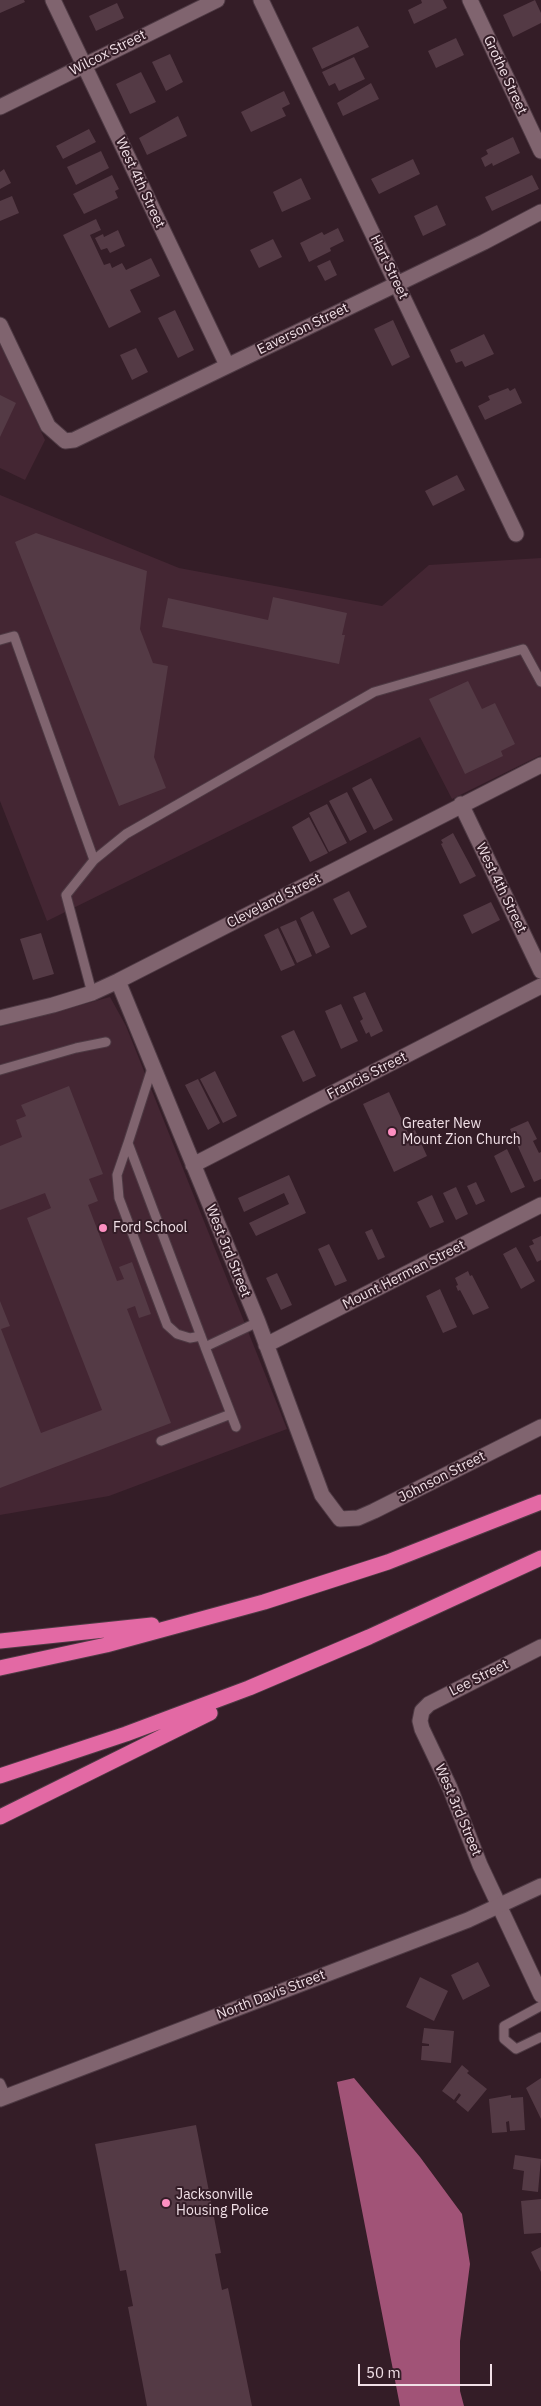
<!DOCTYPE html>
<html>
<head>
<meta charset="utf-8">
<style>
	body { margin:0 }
	#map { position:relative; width:541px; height:2406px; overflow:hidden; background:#341d27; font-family:"IBM Plex Sans",sans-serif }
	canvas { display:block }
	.scale { position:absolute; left:358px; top:2364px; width:134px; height:22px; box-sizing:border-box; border:2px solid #f1e0e7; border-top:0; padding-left:6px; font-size:15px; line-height:18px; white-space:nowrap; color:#f1e0e7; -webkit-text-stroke:4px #341d27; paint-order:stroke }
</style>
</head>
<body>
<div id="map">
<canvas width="541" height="2406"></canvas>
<div class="scale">50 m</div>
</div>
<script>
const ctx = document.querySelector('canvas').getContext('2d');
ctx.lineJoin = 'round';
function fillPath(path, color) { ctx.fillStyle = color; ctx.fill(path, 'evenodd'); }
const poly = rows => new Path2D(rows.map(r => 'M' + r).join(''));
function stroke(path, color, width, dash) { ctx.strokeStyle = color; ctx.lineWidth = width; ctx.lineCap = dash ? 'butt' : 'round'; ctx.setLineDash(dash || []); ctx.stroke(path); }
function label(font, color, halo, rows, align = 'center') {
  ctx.font = font + ' "IBM Plex Sans",sans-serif'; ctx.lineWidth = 4; ctx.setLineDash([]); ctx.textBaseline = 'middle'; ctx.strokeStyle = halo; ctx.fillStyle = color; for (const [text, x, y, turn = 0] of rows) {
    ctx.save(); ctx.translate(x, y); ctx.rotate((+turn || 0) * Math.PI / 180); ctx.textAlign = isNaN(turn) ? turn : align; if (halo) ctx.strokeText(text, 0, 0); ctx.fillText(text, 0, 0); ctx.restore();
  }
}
const built = poly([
	[0,343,45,440,25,480,0,468],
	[0,495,179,568,382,606,429,565,541,558,541,755,452,799,420,737,47,921,0,801],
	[110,997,126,1026,287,1429,109,1496,0,1515,0,1027]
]);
const water = poly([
	[354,2078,420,2157,462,2214,470,2264,460,2341,460,2391,464,2406,400,2406,337,2082]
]);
const building = poly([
	[0,0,24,0,25,2,0,13],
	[421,0,443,0,447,8,414,24,408,10,422,3],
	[535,0,541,13,541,23,513,37,503,15],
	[117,3,124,18,96,31,89,16],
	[358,26,369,47,322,69,312,48],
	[456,38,464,55,436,68,428,51],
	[170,54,183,82,166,91,152,62],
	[354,57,365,79,339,91,335,83,329,86,322,72],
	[141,72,156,102,130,114,116,84],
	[371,83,379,99,343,116,337,103],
	[284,91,290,104,282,108,286,116,251,132,241,112],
	[178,116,187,136,147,155,139,138],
	[89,129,96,142,63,159,56,146],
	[513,137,520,153,493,166,492,163,485,167,481,158,488,154,486,150],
	[101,151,109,168,76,185,67,167],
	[413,159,420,174,379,194,371,179],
	[4,169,11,183,0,189,0,172],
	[112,175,119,189,115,191,118,198,84,214,73,194],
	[532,175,539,189,492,211,485,197],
	[301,178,311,199,282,212,273,192],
	[12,196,19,213,0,221,0,201],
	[437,205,446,225,423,236,414,216],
	[96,219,101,230,90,235,104,265,110,263,112,268,122,263,126,270,151,258,160,276,130,290,141,312,109,328,63,235],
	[338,228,344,241,330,248,331,251,309,262,300,243,322,232,324,235],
	[118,230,125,246,110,253,107,248,101,250,95,238,103,234,104,237],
	[273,239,282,257,259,268,250,250],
	[330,260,337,275,325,281,317,266],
	[175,310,194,350,178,358,158,318],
	[393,320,410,357,392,366,374,329],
	[484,334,494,354,465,367,462,361,456,363,450,350],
	[136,348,148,372,132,380,120,355],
	[508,388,510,391,515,388,522,403,485,420,478,406,490,400,488,396],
	[0,395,16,403,0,437],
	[457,475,465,490,433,506,425,491],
	[36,533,147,571,140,629,153,663,168,666,154,757,166,788,119,806,15,542],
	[273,597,347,613,342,635,345,635,339,664,162,627,168,598,268,620],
	[468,681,482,709,495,703,515,744,501,751,503,756,465,774,429,699],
	[371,778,393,820,374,830,352,788],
	[347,792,367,832,350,841,329,801],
	[327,804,347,843,329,852,309,813],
	[309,817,328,853,310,862,292,827],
	[453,833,476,876,460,884,441,844,443,843,441,840],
	[349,891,367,927,351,935,333,899],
	[491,902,500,920,472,934,463,915],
	[313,911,330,947,316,954,300,918],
	[296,920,312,956,297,963,280,927],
	[278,928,295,965,281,971,264,935],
	[41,933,54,974,33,980,20,939],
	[365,992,383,1031,371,1037,369,1032,366,1034,360,1021,363,1019,353,997],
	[341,1004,358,1041,341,1049,325,1011],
	[294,1030,316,1076,303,1082,281,1036],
	[215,1071,237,1116,223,1123,200,1079],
	[198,1079,220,1123,208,1130,185,1085],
	[69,1086,103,1174,89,1179,98,1201,88,1205,117,1281,124,1279,119,1267,132,1262,151,1314,139,1318,135,1306,127,1309,171,1423,0,1488,0,1301,10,1326,1,1329,41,1433,102,1410,27,1218,51,1208,45,1193,0,1210,0,1146,22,1137,16,1120,26,1116,21,1105],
	[389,1092,408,1133,415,1130,427,1156,394,1172,363,1104],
	[528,1121,537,1139,533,1141,539,1153,541,1152,541,1179,534,1182,510,1129],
	[507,1149,525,1187,511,1193,494,1156],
	[289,1175,306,1213,256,1236,249,1223,289,1204,284,1193,244,1212,238,1198],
	[476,1182,485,1201,476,1205,467,1186],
	[456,1187,468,1214,456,1220,443,1193],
	[432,1195,444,1222,430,1228,417,1202],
	[372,1229,385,1257,378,1260,365,1232],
	[541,1236,541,1260,537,1262,529,1246,534,1244,532,1240],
	[329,1244,347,1281,335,1286,318,1249],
	[516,1247,535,1281,521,1289,503,1254],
	[468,1271,470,1276,472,1275,489,1308,473,1315,460,1290,458,1291,456,1286,458,1285,455,1278],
	[277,1273,292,1305,281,1310,266,1278],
	[440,1289,457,1327,443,1333,426,1296],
	[478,1962,490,1986,463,2000,451,1975],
	[420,1977,448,1991,434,2021,406,2007],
	[424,2028,454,2031,451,2063,421,2060,422,2046,429,2046,429,2044,422,2043],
	[462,2065,469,2071,467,2073,487,2089,468,2112,456,2102,461,2095,459,2093,454,2100,442,2091],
	[541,2078,541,2119,526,2088],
	[511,2095,511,2098,523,2097,525,2130,510,2131,509,2121,506,2122,507,2132,492,2133,489,2099],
	[196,2125,221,2253,215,2254,222,2290,228,2288,252,2406,147,2406,128,2307,133,2306,126,2270,120,2271,95,2144],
	[515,2155,541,2159,538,2192,522,2190,524,2171,513,2169],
	[541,2199,541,2233,524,2234,521,2201],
	[541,2247,541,2272,531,2252]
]);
const service = poly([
	[0,640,14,636,94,860],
	[92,993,66,895,94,860,126,834,374,692,523,649,541,682],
	[153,1065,128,1143,205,1347,258,1322],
	[0,1070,76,1048,106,1042],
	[128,1143,117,1175,119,1198,167,1325,177,1334,190,1338,201,1336],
	[205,1347,236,1427],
	[161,1441,231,1414],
	[541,2006,504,2026,504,2039,516,2049,541,2037],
	[0,2083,6,2096]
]);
const minor = poly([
	[53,0,227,365],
	[261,0,516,534],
	[470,0,541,151],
	[0,107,217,0],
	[0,325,48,426,65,441,74,440,484,242,541,212],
	[461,804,541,971],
	[118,981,258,1322,322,1495,340,1519,358,1518,374,1511,541,1427],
	[0,1018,53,1005,92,993,118,981,541,765],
	[193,1165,541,986],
	[266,1345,541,1205],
	[541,1647,429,1704,422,1711,420,1721,422,1729,450,1788,480,1865,541,1995]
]);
const tertiary = poly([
	[0,2099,468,1920,541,1886]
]);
const motorway = poly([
	[0,1641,152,1625],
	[0,1668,106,1645,264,1602,388,1562,541,1502],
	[0,1776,126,1734,249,1688,369,1637,541,1558],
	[0,1817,210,1713]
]);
const markers = [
	[392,1132,5,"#fd8fc1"],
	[103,1228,5,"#fd8fc1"],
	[166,2203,5,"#fd8fc1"]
];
const streetNames = [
	["Wilcox Street",108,53,-27],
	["Grothe Street",505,75,65],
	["West 4th Street",140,183,65],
	["Hart Street",389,267,64],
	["Eaverson Street",303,329,-26],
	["West 4th Street",501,888,64],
	["Cleveland Street",274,901,-27],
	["Francis Street",367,1076,-27],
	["West 3rd Street",228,1251,68],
	["Mount Herman Street",404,1275,-27],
	["Johnson Street",442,1477,-27],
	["Lee Street",479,1678,-27],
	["West 3rd Street",458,1810,67],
	["North Davis Street",271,1995,-21]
];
const poiNames = [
	["Greater New",402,1124],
	["Mount Zion Church",402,1140],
	["Ford School",113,1228],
	["Jacksonville",176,2195],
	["Housing Police",176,2211]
];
fillPath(built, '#442633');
fillPath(water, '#a15377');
fillPath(building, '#543a45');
stroke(service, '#4e3a44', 11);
stroke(minor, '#4e3a44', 17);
stroke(tertiary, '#4e3a44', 17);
stroke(motorway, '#4e3a44', 17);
stroke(service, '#80646f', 9);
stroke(minor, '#80646f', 15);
stroke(tertiary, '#80646f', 15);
stroke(motorway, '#e369a4', 15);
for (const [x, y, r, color] of markers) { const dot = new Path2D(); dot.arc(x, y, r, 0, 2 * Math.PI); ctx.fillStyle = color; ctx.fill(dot); stroke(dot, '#341d27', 2); }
label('14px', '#f1e0e7', '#341d27', streetNames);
label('14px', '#f1e0e7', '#341d27', poiNames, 'left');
</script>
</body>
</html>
